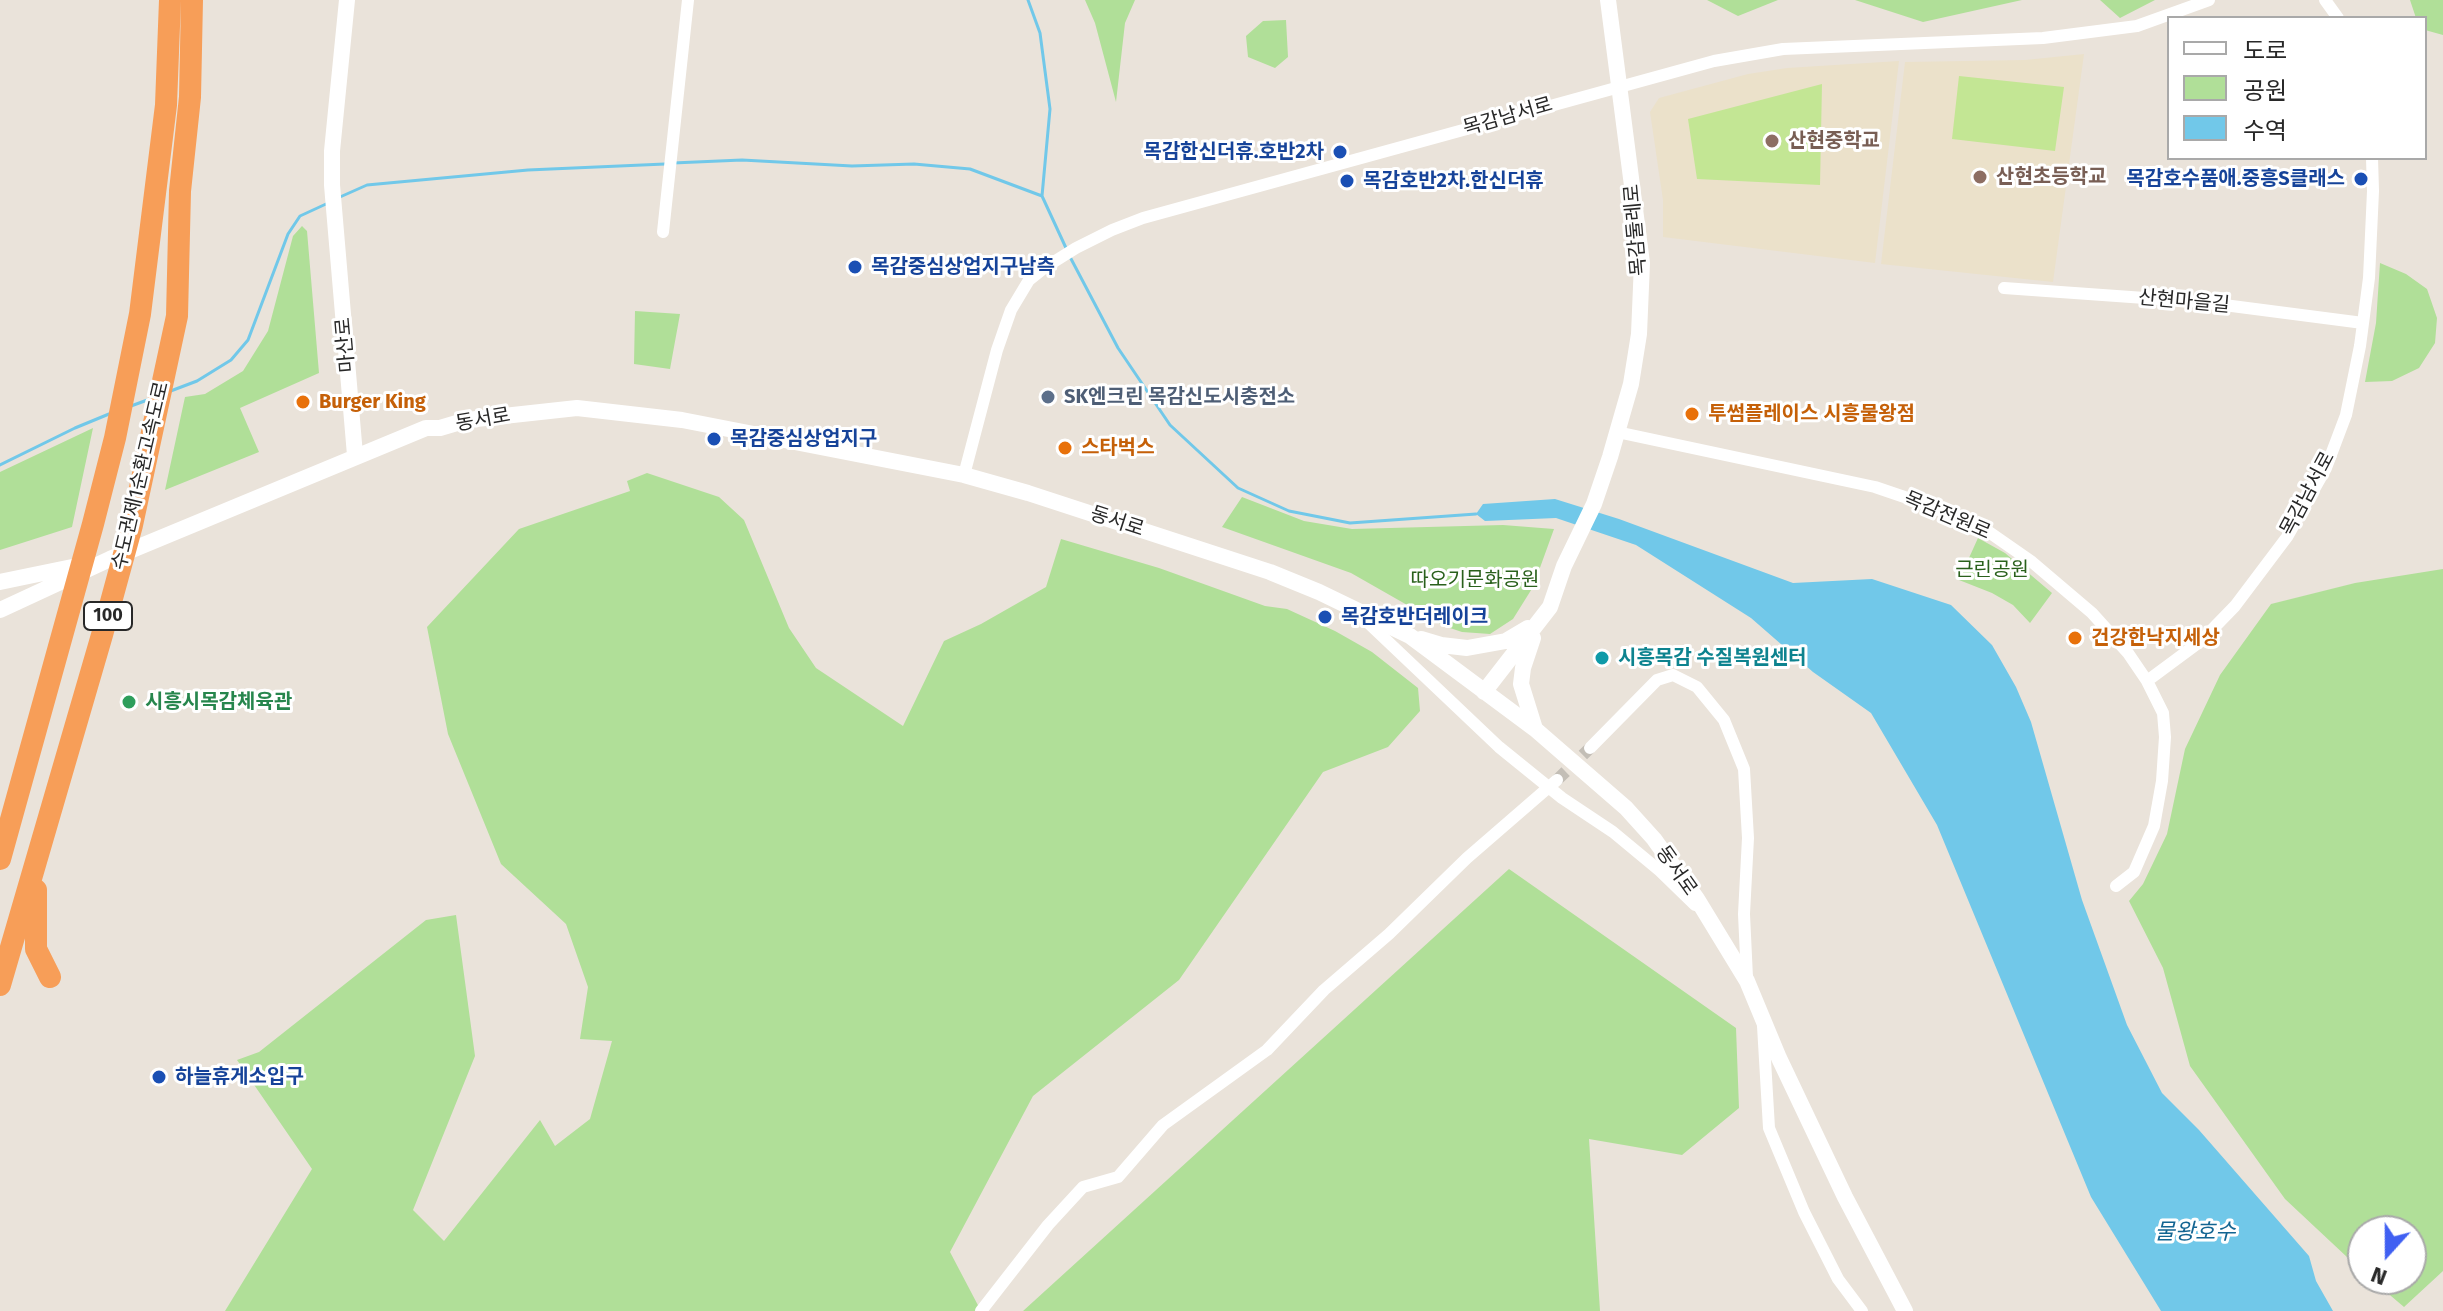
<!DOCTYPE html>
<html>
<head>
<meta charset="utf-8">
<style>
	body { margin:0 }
	#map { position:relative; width:2443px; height:1311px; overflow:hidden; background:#eae3da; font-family:"Fira Sans","Noto Sans KR",sans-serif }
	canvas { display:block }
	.legend { position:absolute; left:2167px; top:16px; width:260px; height:144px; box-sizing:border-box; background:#fff; border:2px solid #a9a9a9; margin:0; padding:10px 14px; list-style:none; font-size:24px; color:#282828 }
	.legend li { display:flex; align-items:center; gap:16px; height:40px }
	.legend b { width:40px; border:2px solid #a9a9a9 }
	.north { position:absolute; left:2347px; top:1215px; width:80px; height:80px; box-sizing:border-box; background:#fff; border:2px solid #a9a9a9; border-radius:50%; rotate:201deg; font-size:22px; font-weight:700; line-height:32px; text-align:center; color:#282828 }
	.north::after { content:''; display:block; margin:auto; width:28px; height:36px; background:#4060f2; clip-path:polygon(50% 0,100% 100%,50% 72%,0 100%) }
</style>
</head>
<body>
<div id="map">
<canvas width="2443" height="1311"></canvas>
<ul class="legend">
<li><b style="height:10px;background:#fff"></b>도로</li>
<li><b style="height:22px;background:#b0df98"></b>공원</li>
<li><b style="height:22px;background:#71c8e9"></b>수역</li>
</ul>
<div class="north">N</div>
</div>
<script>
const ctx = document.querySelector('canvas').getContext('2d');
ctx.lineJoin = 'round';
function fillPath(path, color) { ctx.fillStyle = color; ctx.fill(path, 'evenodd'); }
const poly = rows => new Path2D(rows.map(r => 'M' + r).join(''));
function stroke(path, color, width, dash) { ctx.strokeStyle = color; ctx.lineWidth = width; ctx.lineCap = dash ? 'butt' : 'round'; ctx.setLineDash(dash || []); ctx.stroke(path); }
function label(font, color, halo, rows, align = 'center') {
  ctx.font = font + ' "Fira Sans","Noto Sans KR",sans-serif'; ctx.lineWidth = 6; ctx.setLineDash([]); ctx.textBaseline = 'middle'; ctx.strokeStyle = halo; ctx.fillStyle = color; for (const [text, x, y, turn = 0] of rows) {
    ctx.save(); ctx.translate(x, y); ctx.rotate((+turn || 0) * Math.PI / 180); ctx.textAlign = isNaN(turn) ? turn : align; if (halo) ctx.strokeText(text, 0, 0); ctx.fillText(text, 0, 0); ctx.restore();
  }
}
const education = poly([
	[2084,54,2053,282,1881,264,1905,62,2025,60],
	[1899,61,1875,263,1663,237,1663,200,1650,112,1659,98,1748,74,1787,68]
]);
const green = poly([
	[1085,0,1135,0,1125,23,1116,102,1095,23],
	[1707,0,1778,0,1738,16],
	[1855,0,2022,0,1923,22],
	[2100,0,2155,0,2120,18],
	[2410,0,2443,0,2443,35,2425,30,2425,18,2416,18],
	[1286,20,1288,57,1275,68,1248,57,1246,36,1263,21],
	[302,226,307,231,319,373,240,408,259,452,165,490,185,397,205,394,243,371,268,331,293,236],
	[2380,263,2406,274,2427,289,2437,318,2435,343,2419,368,2392,381,2365,382,2376,323],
	[635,311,680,314,670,369,634,364],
	[93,428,72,527,0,550,0,472],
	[647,473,719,497,744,520,789,628,816,668,903,726,944,641,981,624,1046,587,1061,539,1159,568,1265,606,1287,609,1335,631,1372,652,1418,688,1420,711,1388,747,1323,772,1179,980,1033,1096,950,1252,981,1311,225,1311,312,1169,237,1060,259,1052,426,920,456,915,475,1056,413,1210,444,1241,540,1120,555,1146,590,1119,612,1041,580,1039,588,987,566,924,501,864,448,734,427,627,519,529,630,491,627,481],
	[1242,497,1304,521,1352,529,1503,525,1554,529,1533,587,1513,619,1490,634,1462,632,1444,626,1351,573,1222,527],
	[1978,538,2005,553,2052,593,2030,623,2013,605,1992,593,1959,580],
	[2443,569,2443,1271,2404,1307,2371,1279,2411,1279,2411,1231,2363,1231,2363,1272,2285,1199,2190,1066,2163,968,2129,901,2143,884,2167,834,2185,749,2220,675,2271,604,2355,583],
	[1509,869,1736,1028,1739,1108,1682,1155,1589,1139,1600,1311,1023,1311]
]);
const pitch = poly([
	[1959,76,2064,87,2055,151,1952,139],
	[1822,84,1820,185,1697,179,1688,119]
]);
const water = poly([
	[1555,499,1619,519,1793,583,1872,579,1951,605,1992,645,2016,687,2031,722,2082,900,2127,1025,2162,1093,2199,1130,2309,1256,2316,1281,2333,1311,2161,1311,2091,1197,1937,825,1871,713,1813,672,1751,618,1636,545,1556,518,1485,521,1476,514,1483,504]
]);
const stream = poly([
	[1028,0,1040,33,1050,109,1042,196],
	[673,163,742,160,852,166,914,164,970,169,1042,196,1066,248],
	[340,197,367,185,528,170,665,164],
	[1069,255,1118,348,1170,425,1238,488,1289,511,1350,523,1476,514],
	[168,392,197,381,231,360,248,340,288,234,300,216,326,204],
	[131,406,150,399],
	[0,465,75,428,109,414]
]);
const streetTunnel = poly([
	[1557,780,1590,748]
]);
const street = poly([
	[2325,0,2338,18],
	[663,232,688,0],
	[2004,288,2201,302,2363,323],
	[1617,432,1875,487,1925,504,1986,530,2032,562,2092,613,2128,653,2147,681,2163,713,2165,737,2162,781,2154,826,2134,872,2116,886],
	[964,475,997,350,1011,310,1029,280,1044,268,1076,248,1112,230,1143,218,1714,61,1783,49,2043,38,2137,26,2209,0],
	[1362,617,1499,747,1562,798,1613,832,1660,871,1695,905],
	[2147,681,2201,641,2235,606,2287,537,2326,468,2346,415,2360,346,2369,278,2373,191,2372,158],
	[1590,748,1657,680,1673,675,1697,687,1724,720,1744,769,1748,838,1744,914,1747,978],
	[1763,1026,1769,1128,1804,1212,1838,1279,1862,1311],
	[981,1311,1048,1225,1083,1187,1118,1177,1163,1125,1267,1050,1324,990,1389,934,1467,858,1557,780]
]);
const secondary = poly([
	[347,0,332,151,332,185,355,455],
	[0,582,77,566],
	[0,610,110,559,426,428,440,428,467,420,577,408,682,420,964,475,1028,493,1270,572,1319,592,1410,636,1535,729,1626,808,1654,839,1697,899,1747,981,1779,1058,1845,1197,1905,1311],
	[1533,638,1523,668,1521,684,1535,729],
	[1421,639,1441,645,1467,648,1506,641,1528,628],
	[1484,692,1550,607,1564,566,1594,504,1610,457,1631,384,1639,334,1642,263,1608,0]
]);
const highway = poly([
	[0,859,93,524,115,438,140,314,166,105,170,0],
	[36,890,36,949,50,977],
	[0,985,102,635,132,525,177,316,180,191,190,97,192,0]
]);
const markers = [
	[1772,141,8,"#8d6e63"],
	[1340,152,8,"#1a4fb4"],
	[1980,177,8,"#8d6e63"],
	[2361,179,8,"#1a4fb4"],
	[1347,181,8,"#1a4fb4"],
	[855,267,8,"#1a4fb4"],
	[1048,397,8,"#5c6f8a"],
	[303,402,8,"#e8710a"],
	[1692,414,8,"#e8710a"],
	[714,439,8,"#1a4fb4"],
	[1065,448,8,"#e8710a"],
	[1325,617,8,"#1a4fb4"],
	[2075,638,8,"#e8710a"],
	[1602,658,8,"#0f9aa8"],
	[129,702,8,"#2e9e5b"],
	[159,1077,8,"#1a4fb4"]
];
const shields = [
	[108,616,48]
];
const shieldNames = [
	["100",108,616]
];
const streetNames = [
	["목감남서로",1508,117,-16],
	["목감둘레로",1636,230,-95],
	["산현마을길",2184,302,5],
	["마산로",346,345,-95],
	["동서로",483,420,-10],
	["수도권제1순환고속도로",141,476,-77],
	["목감남서로",2308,494,-62],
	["목감전원로",1947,516,23],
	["동서로",1117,522,18],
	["동서로",1676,871,55]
];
const educationNames = [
	["산현중학교",1788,141],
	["산현초등학교",1996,177]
];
const transitNames = [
	["목감한신더휴.호반2차",1324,152,"right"],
	["목감호수품애.중흥S클래스",2345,179,"right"],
	["목감호반2차.한신더휴",1363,181],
	["목감중심상업지구남측",871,267],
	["목감중심상업지구",730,439],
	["목감호반더레이크",1341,617],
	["하늘휴게소입구",175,1077]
];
const serviceNames = [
	["SK엔크린 목감신도시충전소",1064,397]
];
const foodNames = [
	["Burger King",319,402],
	["투썸플레이스 시흥물왕점",1708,414],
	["스타벅스",1081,448],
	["건강한낙지세상",2091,638]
];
const parkNames = [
	["근린공원",1992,570],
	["따오기문화공원",1475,580]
];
const cultureNames = [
	["시흥목감 수질복원센터",1618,658]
];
const leisureNames = [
	["시흥시목감체육관",145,702]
];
const waterNames = [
	["물왕호수",2195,1233]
];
fillPath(education, '#ebe1ca');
fillPath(green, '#b0df98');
fillPath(pitch, '#c3e694');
fillPath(water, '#71c8e9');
stroke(stream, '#71c8e9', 3);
stroke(streetTunnel, '#c3beb6', 12, [12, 6]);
stroke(street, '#fff', 12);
stroke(secondary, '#fff', 16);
stroke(highway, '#f79e58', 22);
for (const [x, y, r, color] of markers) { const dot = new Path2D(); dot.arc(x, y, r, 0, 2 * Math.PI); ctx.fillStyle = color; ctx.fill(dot); stroke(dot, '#fff', 3); }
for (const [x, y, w] of shields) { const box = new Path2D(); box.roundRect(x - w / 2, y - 14, w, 28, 6); ctx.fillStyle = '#fff'; ctx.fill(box); stroke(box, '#282828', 2); }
label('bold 18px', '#282828', null, shieldNames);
label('20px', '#282828', '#fff', streetNames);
label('bold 20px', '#785e54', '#fff', educationNames, 'left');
label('bold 20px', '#164399', '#fff', transitNames, 'left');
label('bold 20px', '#4e5e75', '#fff', serviceNames, 'left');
label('bold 20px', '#c56008', '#fff', foodNames, 'left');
label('20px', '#2a611c', '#fff', parkNames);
label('bold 20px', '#0d838f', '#fff', cultureNames, 'left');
label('bold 20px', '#27864d', '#fff', leisureNames, 'left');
label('italic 22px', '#136592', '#fff', waterNames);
</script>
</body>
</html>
